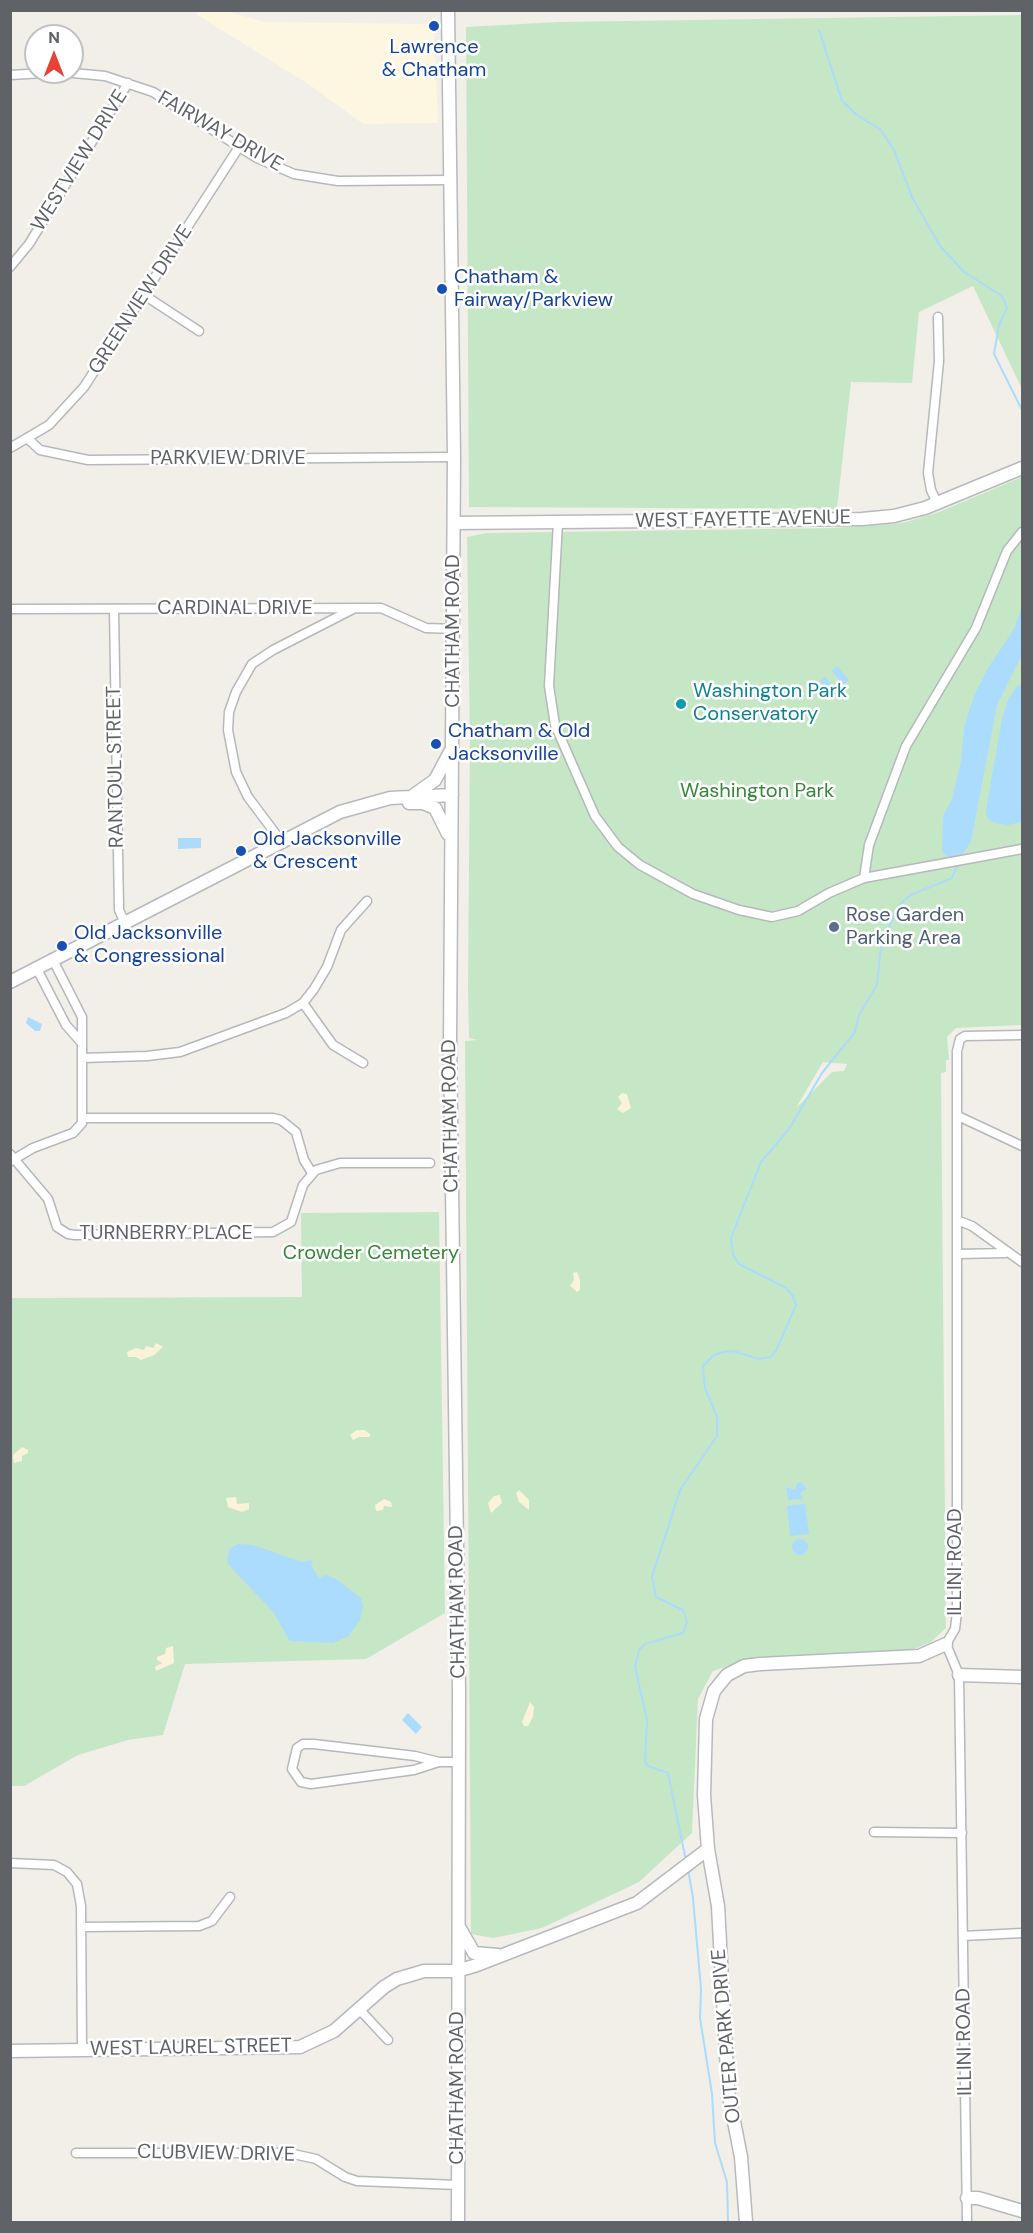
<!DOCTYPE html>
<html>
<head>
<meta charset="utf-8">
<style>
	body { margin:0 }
	#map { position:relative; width:1033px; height:2233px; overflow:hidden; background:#f1efe8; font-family:"DM Sans",sans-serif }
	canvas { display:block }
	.frame { position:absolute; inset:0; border:12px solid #5f6368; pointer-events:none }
	.north { position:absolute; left:24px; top:24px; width:60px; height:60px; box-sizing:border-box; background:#fff; border:2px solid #bfc1c3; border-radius:50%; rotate:0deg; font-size:16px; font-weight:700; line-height:24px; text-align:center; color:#5f6368 }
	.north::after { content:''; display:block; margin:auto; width:21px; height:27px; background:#e74238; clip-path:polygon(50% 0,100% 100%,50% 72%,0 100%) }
</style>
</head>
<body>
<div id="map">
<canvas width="1033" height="2233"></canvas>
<div class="frame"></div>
<div class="north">N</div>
</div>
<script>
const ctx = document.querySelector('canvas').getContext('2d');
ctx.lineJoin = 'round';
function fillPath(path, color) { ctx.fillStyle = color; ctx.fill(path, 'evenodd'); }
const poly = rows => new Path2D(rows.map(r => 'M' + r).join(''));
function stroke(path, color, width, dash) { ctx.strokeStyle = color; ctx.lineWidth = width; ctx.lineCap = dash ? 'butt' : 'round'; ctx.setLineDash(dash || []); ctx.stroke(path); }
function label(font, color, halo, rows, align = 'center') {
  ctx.font = font + ' "DM Sans",sans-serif'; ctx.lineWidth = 5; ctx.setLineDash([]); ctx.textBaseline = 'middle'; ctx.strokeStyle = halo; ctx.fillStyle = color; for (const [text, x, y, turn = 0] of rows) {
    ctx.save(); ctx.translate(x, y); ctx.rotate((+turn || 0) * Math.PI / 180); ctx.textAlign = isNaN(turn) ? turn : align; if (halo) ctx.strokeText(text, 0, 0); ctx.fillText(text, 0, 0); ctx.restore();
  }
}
const commercial = poly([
	[226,11,265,22,434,24,438,123,363,124,310,85,196,14,198,11]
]);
const green = poly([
	[1022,15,1022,389,973,286,919,312,912,383,851,382,837,509,469,507,466,27,559,22],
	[1022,477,1022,1025,956,1028,947,1037,949,1060,946,1060,946,1072,941,1073,946,1628,931,1642,909,1651,755,1657,713,1671,698,1699,692,1833,639,1882,542,1928,493,1938,471,1934,465,1041,477,1040,469,1038,468,988,470,743,467,537,486,533,835,528,903,523,939,512],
	[823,1062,847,1064,844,1071,832,1072,796,1108],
	[439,1212,445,1613,366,1659,185,1664,163,1735,128,1740,78,1755,24,1786,11,1786,10,1298,302,1297,301,1213]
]);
const sand = poly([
	[622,1093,627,1094,631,1108,623,1113,617,1109,622,1103,618,1097],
	[577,1272,580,1280,580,1290,577,1292,570,1286,574,1280,573,1273],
	[156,1343,163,1347,154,1355,141,1360,136,1357,128,1357,127,1352,136,1348,144,1350,146,1346,153,1348],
	[357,1430,364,1430,370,1434,370,1437,359,1437,353,1440,350,1435],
	[22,1447,28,1450,28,1453,22,1456,22,1461,14,1463,13,1455],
	[519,1490,529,1500,529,1510,519,1502,516,1493],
	[500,1495,502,1503,491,1513,488,1503,494,1496],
	[236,1497,237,1504,249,1503,249,1509,242,1512,228,1507,226,1498],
	[384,1499,391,1502,392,1507,384,1506,383,1510,376,1511,375,1505],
	[173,1646,174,1663,156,1671,155,1667,162,1663,157,1660,157,1657,165,1654,166,1648],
	[530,1702,534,1707,533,1717,528,1726,524,1726,522,1722]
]);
const water = poly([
	[1022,606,1022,655,997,705,971,841,963,854,948,857,942,851,943,816,952,799,961,761,964,727,974,696,988,668,1014,629],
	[837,666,849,680,832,695,820,681,825,677,832,685,839,684,839,680,832,671],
	[1022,684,1022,818,1021,822,1008,825,995,823,987,818,986,810,1002,719,1008,700,1016,687],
	[178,838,201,838,201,848,178,849],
	[28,1017,42,1024,40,1031,35,1031,26,1023],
	[801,1482,807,1489,800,1493,803,1499,788,1500,786,1487,795,1490,797,1483],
	[805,1504,809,1534,790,1536,787,1506],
	'792 1547a8 8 0 1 1 16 0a8 8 0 1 1-16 0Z',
	[239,1544,253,1545,302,1562,313,1560,311,1565,319,1578,326,1575,336,1579,361,1598,363,1606,360,1620,349,1636,333,1643,290,1641,274,1613,227,1563,229,1549],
	[408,1713,422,1727,416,1734,402,1720]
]);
const stream = poly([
	[819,30,842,101,858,116,880,129,894,150,912,197,940,246,964,272,1002,296,1007,308,999,325,994,354,1022,410],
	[686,1861,668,1773,648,1766,645,1762,647,1720,635,1667,639,1650,645,1644,683,1633,687,1622,683,1610,656,1597,652,1577,680,1490,717,1436,717,1417,705,1388,703,1366,714,1355,723,1352,733,1351,759,1359,770,1357,776,1351,796,1305,793,1296,786,1288,739,1264,733,1255,731,1238,761,1162,789,1129,822,1073,855,1032,859,1015,877,985,880,953,891,922,900,904,911,895,952,878,957,866,955,855],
	[688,1869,693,1898,701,1989,700,2018,712,2094,715,2143,727,2182,728,2222]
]);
const street = poly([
	[62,72,105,76,153,92,257,158,294,174,338,181,451,180],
	[10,75,62,72],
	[10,267,29,244,128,83],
	[144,295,199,331],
	[27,438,49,425,84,387,239,147],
	[10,448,27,438,40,450,88,460,454,457],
	[937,503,931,490,928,473,939,361,938,317],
	[558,522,549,686,555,725,595,816,618,847,640,865,693,894,739,910,772,917,798,911,829,893,864,878,1022,849],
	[10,609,381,608,426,628,454,629],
	[114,610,119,910,125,923],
	[281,841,248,797,236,772,228,730,229,712,236,692,252,664,273,650,353,609],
	[864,878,869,845,906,746,976,628,1007,551,1022,532],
	[37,969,66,1025,80,1041],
	[303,1003,333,1045,363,1063],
	[82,1058,147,1056,180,1052,286,1013,303,1003,314,989,327,967,341,930,367,901],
	[958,1116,1022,1146],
	[82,1118,273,1118,281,1120,296,1132,304,1160,312,1173],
	[10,1154,48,1199,57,1227,68,1234,75,1235,273,1232,291,1222,303,1185,316,1170,340,1163,430,1163],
	[11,1161,33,1148,73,1133,82,1123,82,1017,53,960],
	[957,1220,972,1226,1022,1262],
	[958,1254,1005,1253],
	[439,1762,415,1756,314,1744,303,1744,297,1748,292,1769,301,1782,311,1784,414,1770,439,1762,459,1762],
	[874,1832,962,1833],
	[10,1863,54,1865,67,1872,77,1884,81,1906,82,2050],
	[81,1927,199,1926,212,1921,230,1897],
	[963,1936,1022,1933],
	[359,2009,388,2040],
	[76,2153,289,2153,316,2159,345,2177,357,2181,458,2185],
	[967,2222,959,1675,946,1644,955,1629,957,1612,957,1051,960,1039,965,1036,1022,1035]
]);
const secondary = poly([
	[448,10,454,457,450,1042,459,1691,458,2222],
	[454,523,862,519,894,516,925,508,1022,468],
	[414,795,435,780,450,752],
	[409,803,423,803,435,808,448,834],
	[10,982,340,812,390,798,452,795],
	[959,1675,1022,1677],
	[708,1849,718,1906,728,2091,741,2157,746,2222],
	[459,1927,474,1953,498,1955],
	[10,2051,300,2047,334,2031,384,1987,397,1979,424,1971,457,1971,477,1965,637,1903,708,1849,704,1795,706,1719,714,1691,727,1675,744,1666,760,1664,919,1656,946,1644],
	[967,2198,978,2198,1022,2211]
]);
const markers = [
	[434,26,6,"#1a4fb4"],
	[442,289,6,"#1a4fb4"],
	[681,704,6,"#0f9aa8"],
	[436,744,6,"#1a4fb4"],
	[241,851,6,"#1a4fb4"],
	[834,927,6,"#5c6f8a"],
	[62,946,6,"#1a4fb4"]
];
const transitNames = [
	["Lawrence",434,48,"center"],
	["& Chatham",434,71,"center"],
	["Chatham &",454,278],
	["Fairway/Parkview",454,301],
	["Chatham & Old",448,732],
	["Jacksonville",448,755],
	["Old Jacksonville",253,840],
	["& Crescent",253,863],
	["Old Jacksonville",74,934],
	["& Congressional",74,957]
];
const streetNames = [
	["FAIRWAY DRIVE",220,132,30],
	["WESTVIEW DRIVE",80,161,-58],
	["GREENVIEW DRIVE",141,300,-57],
	["PARKVIEW DRIVE",228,459],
	["WEST FAYETTE AVENUE",743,520,-1],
	["CARDINAL DRIVE",235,609],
	["CHATHAM ROAD",454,631,-90],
	["RANTOUL STREET",116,767,-91],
	["CHATHAM ROAD",451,1116,-91],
	["TURNBERRY PLACE",166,1234],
	["ILLINI ROAD",956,1562,-90],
	["CHATHAM ROAD",458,1602,-91],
	["OUTER PARK DRIVE",727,2036,-95],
	["ILLINI ROAD",965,2042,-91],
	["WEST LAUREL STREET",191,2048,-1],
	["CHATHAM ROAD",458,2088,-90],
	["CLUBVIEW DRIVE",216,2154,1]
];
const cultureNames = [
	["Washington Park",693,692],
	["Conservatory",693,715]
];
const parkNames = [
	["Washington Park",757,792],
	["Crowder Cemetery",371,1254]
];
const serviceNames = [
	["Rose Garden",846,916],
	["Parking Area",846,939]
];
fillPath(commercial, '#fdf6e0');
fillPath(green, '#c6e7c6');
fillPath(sand, '#faf2d9');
fillPath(water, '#abdbfd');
stroke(stream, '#abdbfd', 2);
stroke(street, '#b5b8bc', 11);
stroke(secondary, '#b6babf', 15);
stroke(street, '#fff', 8);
stroke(secondary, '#fff', 12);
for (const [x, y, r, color] of markers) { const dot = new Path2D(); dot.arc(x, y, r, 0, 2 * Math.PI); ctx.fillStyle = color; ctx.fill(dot); stroke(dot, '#fff', 2); }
label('20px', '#164399', '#fff', transitNames, 'left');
label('20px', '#5f6368', '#fff', streetNames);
label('20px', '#0d838f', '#fff', cultureNames, 'left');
label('20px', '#38863a', '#fff', parkNames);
label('20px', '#4e5e75', '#fff', serviceNames, 'left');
</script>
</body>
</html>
